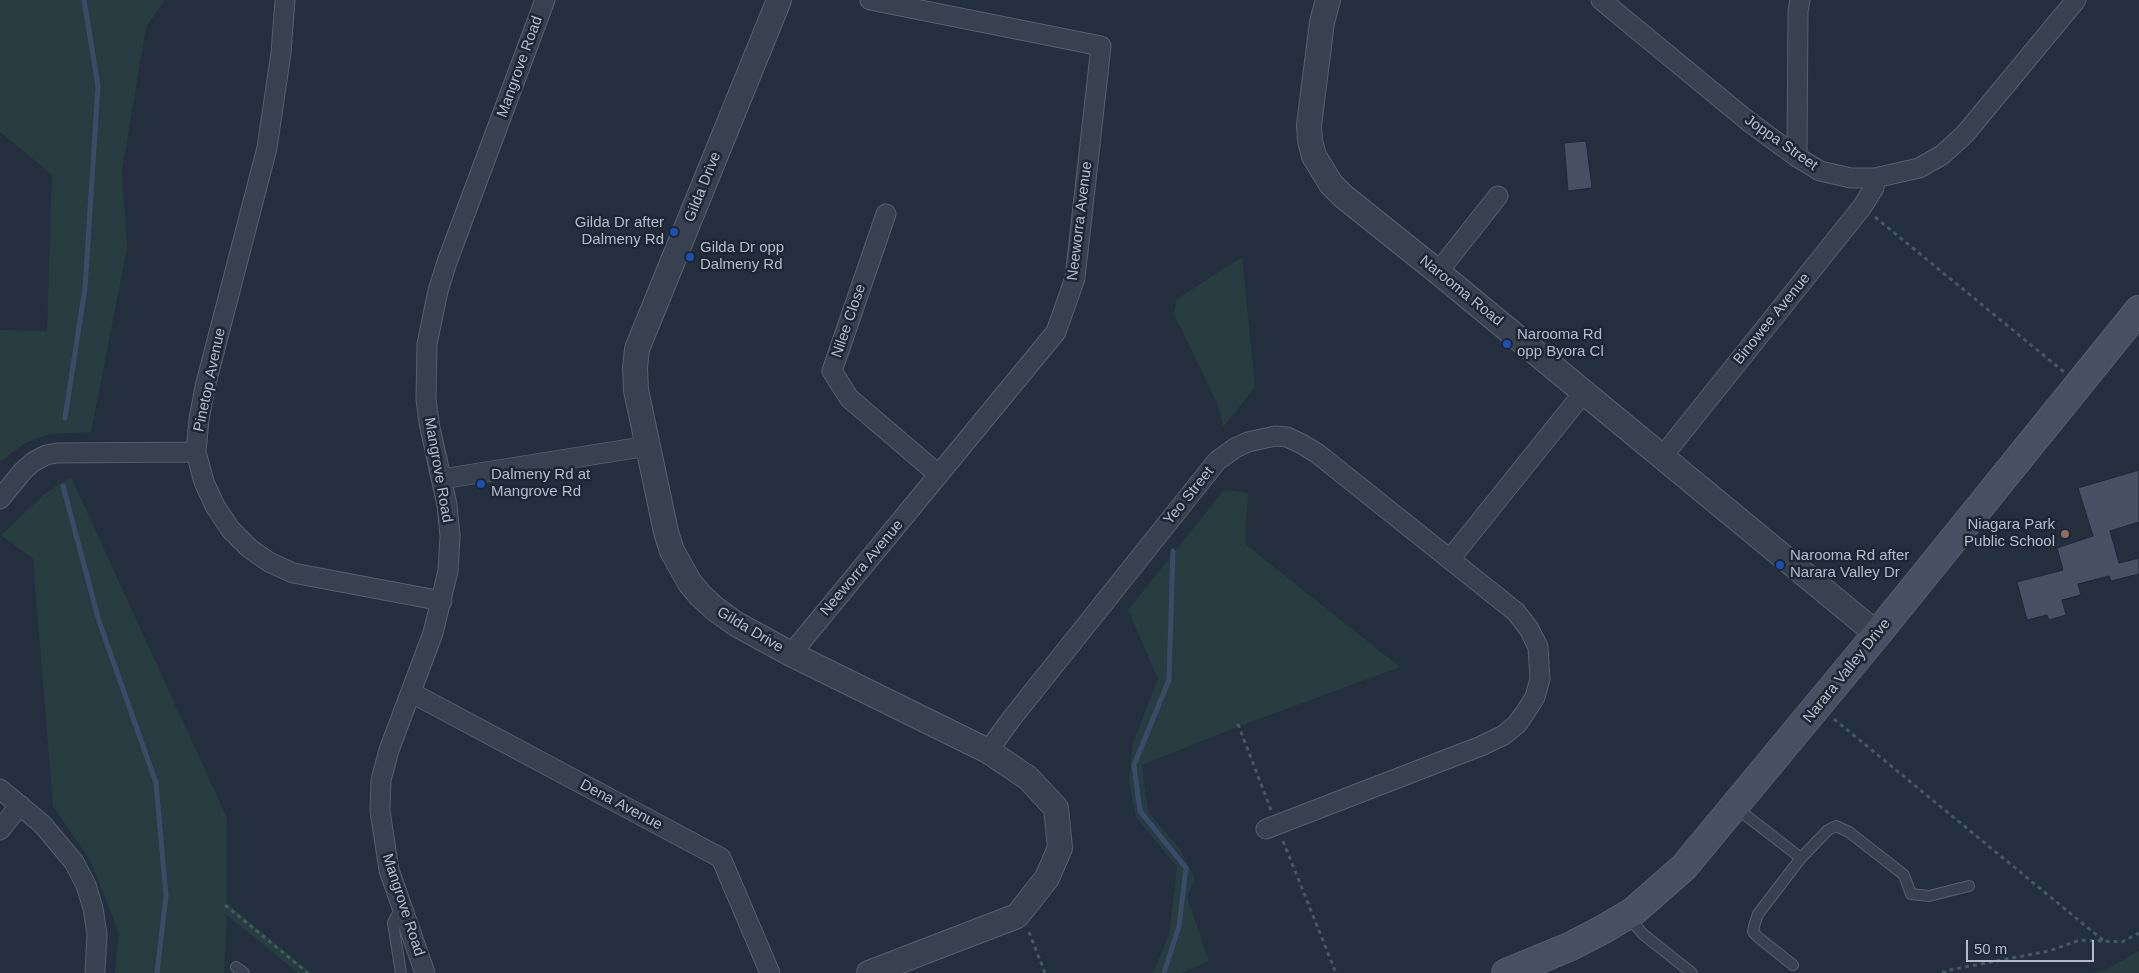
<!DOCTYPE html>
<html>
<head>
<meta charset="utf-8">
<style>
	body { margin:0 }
	#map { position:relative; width:2139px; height:973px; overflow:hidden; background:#242f3e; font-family:Arial,sans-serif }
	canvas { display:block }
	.scale { position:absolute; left:1966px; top:940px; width:128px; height:22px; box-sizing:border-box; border:2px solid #b4bcc9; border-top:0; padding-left:6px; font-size:15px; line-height:18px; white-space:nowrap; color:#b4bcc9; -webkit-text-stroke:4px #1d2633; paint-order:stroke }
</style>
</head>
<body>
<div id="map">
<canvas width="2139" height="973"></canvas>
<div class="scale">50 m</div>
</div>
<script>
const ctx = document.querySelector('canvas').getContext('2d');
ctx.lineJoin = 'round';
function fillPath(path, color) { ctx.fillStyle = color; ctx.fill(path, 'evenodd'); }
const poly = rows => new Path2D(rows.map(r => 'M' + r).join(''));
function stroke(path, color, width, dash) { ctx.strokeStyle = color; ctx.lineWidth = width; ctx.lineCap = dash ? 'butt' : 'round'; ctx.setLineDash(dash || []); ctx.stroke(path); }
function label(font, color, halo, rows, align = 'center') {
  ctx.font = font + ' Arial,sans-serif'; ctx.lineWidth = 5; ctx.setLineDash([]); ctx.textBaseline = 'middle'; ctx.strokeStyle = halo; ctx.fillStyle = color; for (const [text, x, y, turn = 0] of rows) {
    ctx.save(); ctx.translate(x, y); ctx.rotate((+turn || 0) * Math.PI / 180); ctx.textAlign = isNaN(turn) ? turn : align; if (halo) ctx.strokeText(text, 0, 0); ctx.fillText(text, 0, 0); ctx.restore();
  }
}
const green = poly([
	[0,0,165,0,146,27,122,171,127,248,91,432,49,434,25,443,0,462,0,330,47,331,52,175,0,132],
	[1242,257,1255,387,1223,427,1219,407,1174,314,1177,299],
	[71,477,227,818,227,903,311,973,298,973,227,915,224,973,115,973,119,933,91,862,53,806,33,559,1,535,47,492],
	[1224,490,1248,493,1245,544,1400,667,1232,729,1142,765,1148,812,1180,849,1195,879,1187,897,1209,961,1181,973,1151,973,1155,969,1169,934,1177,867,1136,817,1129,781,1133,743,1158,679,1128,610],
	[2139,951,2139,973,2090,973,2104,971]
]);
const stream = poly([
	[65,418,85,288,98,86,84,0],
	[63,486,99,621,156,783,166,896,157,973],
	[1164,973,1179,926,1186,868,1140,811,1134,765,1169,680,1173,551]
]);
const building = poly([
	[1586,141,1592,188,1568,191,1564,143,1586,141],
	[2139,470,2139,522,2110,531,2119,563,2139,558,2139,574,2111,581,2109,576,2078,584,2081,595,2062,600,2066,615,2049,620,2047,615,2027,620,2017,582,2063,570,2057,548,2093,536,2078,488,2139,470]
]);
const path = poly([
	[1875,217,2064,372],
	[1834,719,2104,941],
	[1238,724,1271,810],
	[1283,841,1336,973],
	[225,905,308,973],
	[1029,932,1045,973],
	[1942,973,1949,970,2049,951,2080,940,2122,942,2139,933]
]);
const service = poly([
	[1735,807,1801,858],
	[401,907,393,923,401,973],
	[1627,916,1644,935,1692,973],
	[1793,965,1759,938,1753,932,1754,926,1758,914,1801,858,1828,830,1836,826,1849,832,1904,875,1911,894,1929,896,1969,886],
	[236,967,244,973]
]);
const minor = poly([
	[285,0,281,53,267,148,205,387,199,419,196,452,204,482,215,506,231,530,249,548,269,562,293,573,442,601],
	[1601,0,1748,121,1797,157,1820,171,1851,178,1875,178,1919,168,1942,155,1965,134,2076,0],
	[1797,157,1798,11,1800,0],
	[886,214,832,371,849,398,939,475],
	[1438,272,1498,196],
	[1662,457,1862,207,1874,188,1875,178],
	[442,479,648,446],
	[0,499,23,471,33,462,46,455,57,453,196,452],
	[1450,559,1584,392],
	[791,654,1056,332,1075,278,1101,46,870,0],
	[412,693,721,858,770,973],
	[988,751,1012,718,1217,461,1235,448,1248,442,1275,436,1287,437,1302,444,1318,454,1516,612,1529,629,1538,647,1540,679,1535,697,1525,713,1517,724,1504,735,1481,746,1266,829],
	[0,789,42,824,74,862,86,885,93,908,97,934,95,973],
	[0,830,20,805],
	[425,973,389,870,380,811,381,780,389,750,433,633,448,571,450,536,447,505,429,423,426,399,427,344,438,291,447,262,545,0]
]);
const tertiary = poly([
	[779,0,637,349,635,368,636,390,666,532,672,551,690,583,701,596,714,608,736,624,791,654,988,751,1028,778,1056,808,1060,848,1047,878,1017,916,869,973],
	[1328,0,1322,22,1309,125,1310,141,1314,156,1331,184,1343,196,1438,272,1877,634]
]);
const secondary = poly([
	[1506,973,1569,947,1604,929,1634,911,1684,867,1877,634,2139,310]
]);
const markers = [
	[674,232,5,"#1a4fb4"],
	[690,257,5,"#1a4fb4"],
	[1507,344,5,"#1a4fb4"],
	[481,484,5,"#1a4fb4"],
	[2065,534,5,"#8d6e63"],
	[1780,565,5,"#1a4fb4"]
];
const streetNames = [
	["Mangrove Road",520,67,-70],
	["Joppa Street",1781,143,35],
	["Gilda Drive",703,187,-68],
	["Neeworra Avenue",1080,221,-83],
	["Narooma Road",1461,291,39],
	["Binowee Avenue",1772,319,-51],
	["Nilee Close",849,321,-71],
	["Pinetop Avenue",210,380,-78],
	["Mangrove Road",438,470,80],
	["Yeo Street",1189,496,-51],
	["Neeworra Avenue",862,568,-50],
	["Gilda Drive",750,630,31],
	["Narara Valley Drive",1847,671,-51],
	["Dena Avenue",621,805,28],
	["Mangrove Road",403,905,72]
];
const poiNames = [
	["Gilda Dr after",664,223,"right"],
	["Dalmeny Rd",664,240,"right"],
	["Gilda Dr opp",700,248],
	["Dalmeny Rd",700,265],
	["Narooma Rd",1517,335],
	["opp Byora Cl",1517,352],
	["Dalmeny Rd at",491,475],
	["Mangrove Rd",491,492],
	["Niagara Park",2055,525,"right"],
	["Public School",2055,542,"right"],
	["Narooma Rd after",1790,556],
	["Narara Valley Dr",1790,573]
];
fillPath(green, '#263c3f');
stroke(stream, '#394c67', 5);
fillPath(building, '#455162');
stroke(building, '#1f2835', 1);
stroke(service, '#565f6c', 12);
stroke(minor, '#565f6c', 21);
stroke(tertiary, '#565f6c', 26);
stroke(secondary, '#565f6c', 30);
stroke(path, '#44595c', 3, [4, 4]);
stroke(service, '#38414e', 10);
stroke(minor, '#38414e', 19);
stroke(tertiary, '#38414e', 24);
stroke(secondary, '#465061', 28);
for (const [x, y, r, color] of markers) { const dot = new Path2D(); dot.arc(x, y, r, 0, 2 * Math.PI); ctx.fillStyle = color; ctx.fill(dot); stroke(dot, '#1d2633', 2); }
label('15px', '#b4bcc9', '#1d2633', streetNames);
label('15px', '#b4bcc9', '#1d2633', poiNames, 'left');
</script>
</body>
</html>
